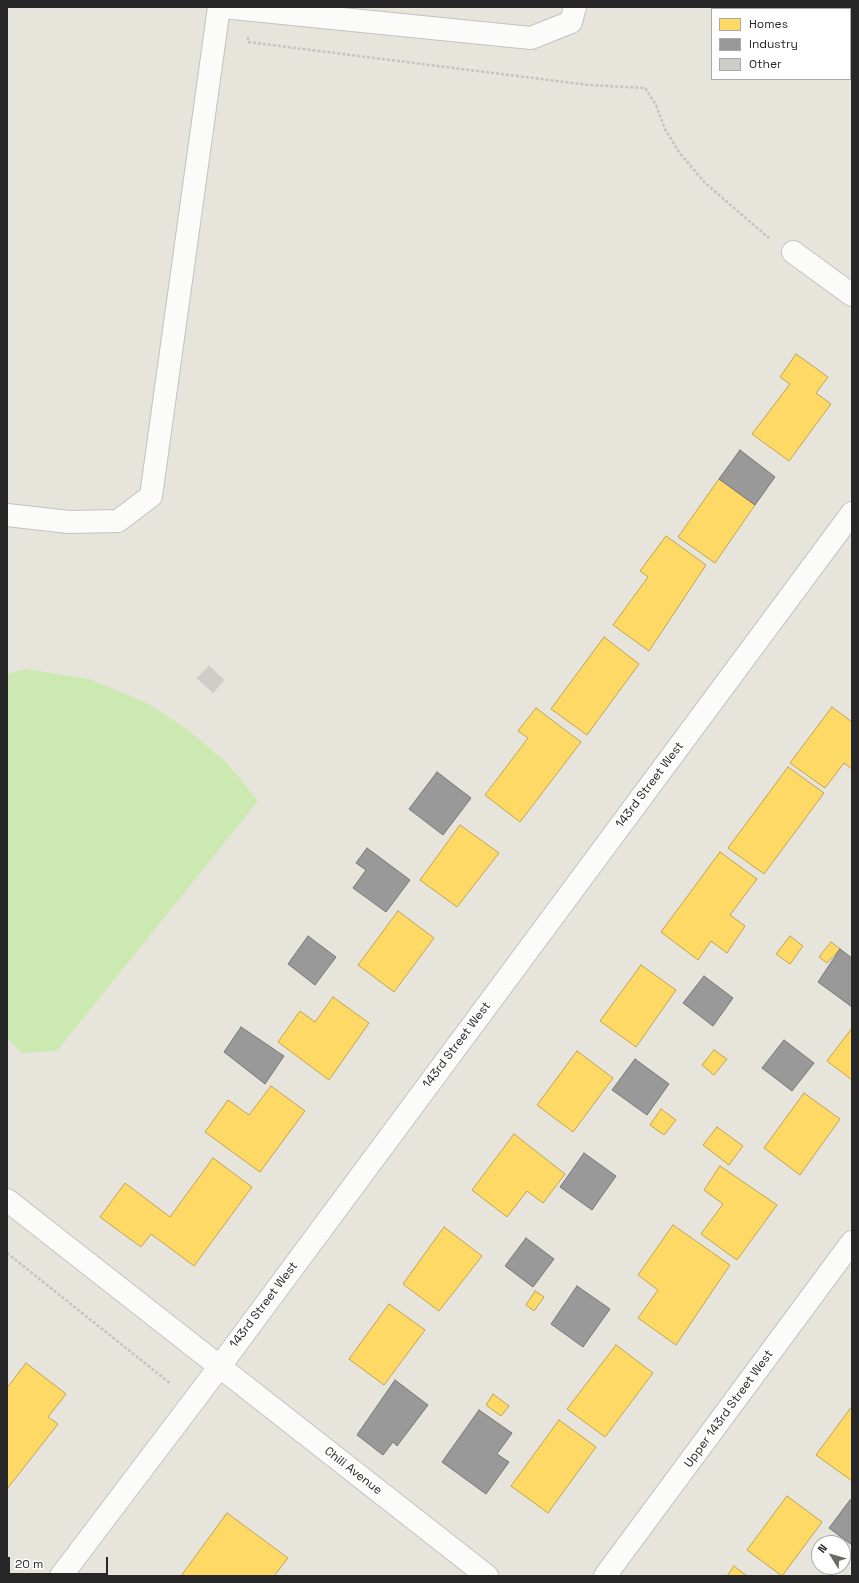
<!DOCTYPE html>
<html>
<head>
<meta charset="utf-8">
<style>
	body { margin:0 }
	#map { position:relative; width:859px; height:1583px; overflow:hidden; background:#e7e4dc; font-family:"Space Grotesk",sans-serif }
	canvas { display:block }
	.frame { position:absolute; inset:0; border:8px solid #272727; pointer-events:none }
	.legend { position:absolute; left:711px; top:8px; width:140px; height:72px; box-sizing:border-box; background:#fff; border:1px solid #a9a9a9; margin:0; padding:5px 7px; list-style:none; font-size:12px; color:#272727 }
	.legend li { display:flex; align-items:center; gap:8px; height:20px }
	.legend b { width:20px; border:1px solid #a9a9a9 }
	.north { position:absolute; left:811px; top:1535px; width:40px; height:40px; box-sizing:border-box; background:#fff; border:1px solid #a9a9a9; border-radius:50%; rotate:307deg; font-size:11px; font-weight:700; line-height:16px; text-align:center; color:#272727 }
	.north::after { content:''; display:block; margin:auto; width:14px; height:18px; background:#6a6966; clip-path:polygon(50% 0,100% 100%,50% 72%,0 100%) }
	.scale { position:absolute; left:8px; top:1557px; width:100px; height:18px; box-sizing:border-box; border:2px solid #272727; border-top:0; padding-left:5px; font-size:12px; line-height:14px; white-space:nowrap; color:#272727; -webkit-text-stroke:3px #fff; paint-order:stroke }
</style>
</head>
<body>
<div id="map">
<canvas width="859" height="1583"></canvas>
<div class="frame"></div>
<ul class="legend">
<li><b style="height:11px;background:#ffd966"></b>Homes</li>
<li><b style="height:11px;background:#999"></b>Industry</li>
<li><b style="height:11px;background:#cfcdc8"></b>Other</li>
</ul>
<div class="north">N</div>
<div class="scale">20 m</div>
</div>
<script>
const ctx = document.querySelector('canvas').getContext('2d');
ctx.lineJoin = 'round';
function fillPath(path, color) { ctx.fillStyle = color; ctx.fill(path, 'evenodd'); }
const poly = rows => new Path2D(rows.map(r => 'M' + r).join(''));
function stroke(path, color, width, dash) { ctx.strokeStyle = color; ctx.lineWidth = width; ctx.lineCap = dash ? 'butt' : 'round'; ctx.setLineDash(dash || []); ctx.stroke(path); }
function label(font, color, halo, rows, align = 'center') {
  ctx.font = font + ' "Space Grotesk",sans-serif'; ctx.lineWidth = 4; ctx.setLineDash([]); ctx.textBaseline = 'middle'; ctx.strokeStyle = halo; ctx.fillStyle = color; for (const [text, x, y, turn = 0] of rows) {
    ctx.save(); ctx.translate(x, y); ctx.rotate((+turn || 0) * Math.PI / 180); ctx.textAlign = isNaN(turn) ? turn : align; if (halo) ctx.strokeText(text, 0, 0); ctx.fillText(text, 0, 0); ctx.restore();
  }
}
const pitch = poly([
	[804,7,852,7,852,18,850,18,850,9,813,9],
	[25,669,89,679,145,702,187,729,226,762,258,801,57,1051,22,1053,7,1038,7,674]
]);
const homes = poly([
	[796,354,828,377,816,393,831,404,789,461,752,434,790,384,780,377,796,354],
	[719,479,755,505,715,563,678,537,719,479],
	[666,536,706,565,649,651,613,625,648,577,640,571,666,536],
	[604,637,639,664,587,735,551,709,604,637],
	[832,707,852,722,852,769,844,763,825,788,790,763,832,707],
	[536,708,581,742,520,822,485,795,528,738,518,731,536,708],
	[788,767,824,793,764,874,728,848,788,767],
	[460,825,499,853,457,907,420,880,460,825],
	[720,852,757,879,730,915,745,926,727,953,711,941,698,960,661,932,720,852],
	[398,911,434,938,394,992,358,965,398,911],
	[790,936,803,946,790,964,776,954,790,936],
	[831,942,840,949,827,963,819,957,831,942],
	[641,965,676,990,636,1047,600,1021,641,965],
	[333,997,369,1023,329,1080,278,1042,300,1011,315,1022,333,997],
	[852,1028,852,1080,827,1061,852,1028],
	[714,1050,727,1059,714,1075,702,1065,714,1050],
	[577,1051,613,1078,573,1132,537,1105,577,1051],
	[271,1086,305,1111,260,1172,205,1132,228,1100,249,1115,271,1086],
	[804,1093,840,1119,800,1175,764,1148,804,1093],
	[661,1109,676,1120,664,1135,650,1125,661,1109],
	[717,1127,743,1146,729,1165,703,1145,717,1127],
	[514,1134,565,1174,543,1203,527,1191,507,1217,472,1190,514,1134],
	[213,1158,252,1187,194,1266,151,1234,141,1247,100,1217,125,1183,170,1217,213,1158],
	[720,1166,777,1205,737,1260,701,1234,723,1204,704,1190,720,1166],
	[673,1225,730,1265,676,1345,638,1318,658,1290,638,1275,673,1225],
	[444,1227,482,1256,439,1311,403,1284,444,1227],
	[535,1291,544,1297,534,1311,526,1305,535,1291],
	[389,1304,425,1330,384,1385,349,1359,389,1304],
	[616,1345,653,1373,605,1437,567,1409,616,1345],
	[26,1363,66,1394,48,1417,58,1424,7,1489,7,1388,26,1363],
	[493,1394,509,1406,501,1416,486,1405,493,1394],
	[852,1406,852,1481,816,1455,852,1406],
	[559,1420,596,1447,548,1513,511,1486,559,1420],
	[787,1496,822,1522,782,1576,747,1550,787,1496],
	[227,1513,288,1558,274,1576,181,1576,227,1513],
	[734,1566,747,1576,727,1576,734,1566]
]);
const industry = poly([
	[740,450,775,477,755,505,719,479,740,450],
	[437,772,471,798,443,835,409,809,437,772],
	[367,848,410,880,386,912,353,888,366,870,356,863,367,848],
	[308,936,336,957,315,985,288,964,308,936],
	[840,949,852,958,852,1007,818,982,840,949],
	[704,976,733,998,713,1026,683,1003,704,976],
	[241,1027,284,1056,265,1084,224,1052,241,1027],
	[784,1040,814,1063,792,1091,762,1068,784,1040],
	[635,1059,669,1084,647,1115,612,1090,635,1059],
	[584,1153,616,1176,592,1210,560,1187,584,1153],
	[526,1238,554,1259,533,1287,505,1266,526,1238],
	[577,1286,610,1309,583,1347,551,1324,577,1286],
	[395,1380,428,1405,397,1446,393,1442,383,1455,357,1435,395,1380],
	[479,1410,512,1433,497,1454,509,1462,486,1494,442,1462,479,1410],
	[850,1500,852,1501,852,1545,829,1528,850,1500]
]);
const building = poly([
	[209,666,224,680,213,693,197,678,209,666]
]);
const path = poly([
	[248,37,248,42,589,85,645,88,656,105,665,129,679,152,705,183,769,238],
	[7,1253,171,1384]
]);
const street = poly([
	[223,7,531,38,571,22,575,7],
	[793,252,852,295],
	[7,515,69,522,118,521,151,496,219,7],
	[7,1200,487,1576],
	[61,1576,220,1366,852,513],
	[605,1576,852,1242]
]);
const streetNames = [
	["143rd Street West",650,785,-53],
	["143rd Street West",457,1045,-53],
	["143rd Street West",264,1305,-53],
	["Upper 143rd Street West",729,1409,-54],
	["Chili Avenue",353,1471,38]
];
fillPath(pitch, '#cbe9b0');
fillPath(homes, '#ffd966');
stroke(homes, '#bea453', 1);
fillPath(industry, '#999');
stroke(industry, '#777', 1);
fillPath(building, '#cfcdc8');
stroke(building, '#d2cfc8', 1);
stroke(street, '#c4c2c2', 24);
stroke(path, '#c5c4c3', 2.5, [3, 2]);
stroke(street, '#fbfbfa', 22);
label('12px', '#272727', '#fff', streetNames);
</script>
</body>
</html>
